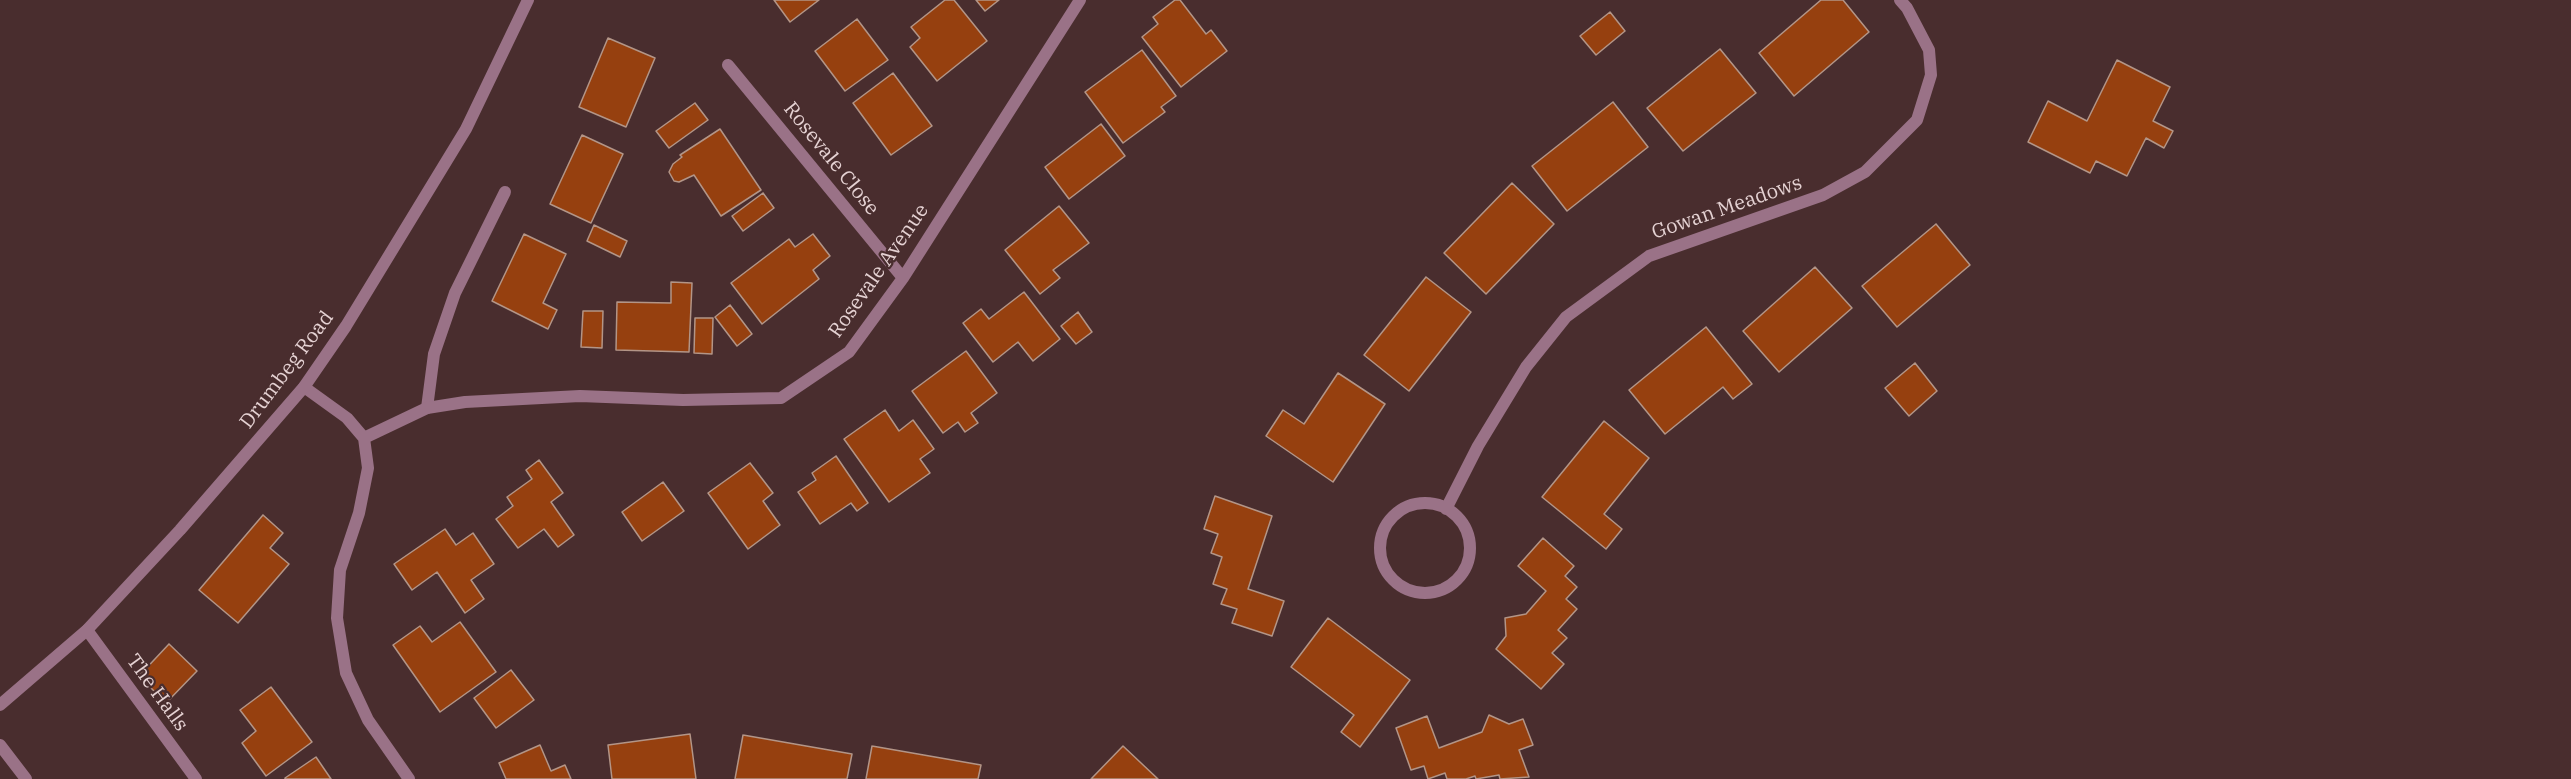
<!DOCTYPE html>
<html>
<head>
<meta charset="utf-8">
<style>
	body { margin:0 }
	canvas { display:block; background:#492d2e }
</style>
</head>
<body>
<canvas width="2571" height="779"></canvas>
<script>
const ctx = document.querySelector('canvas').getContext('2d');
ctx.lineJoin = 'round';
function fillPath(path, color) { ctx.fillStyle = color; ctx.fill(path, 'evenodd'); }
const poly = rows => new Path2D(rows.map(r => 'M' + r).join(''));
function stroke(path, color, width, dash) { ctx.strokeStyle = color; ctx.lineWidth = width; ctx.lineCap = dash ? 'butt' : 'round'; ctx.setLineDash(dash || []); ctx.stroke(path); }
function label(font, color, halo, rows, align = 'center') {
  ctx.font = font + ' "IBM Plex Serif",serif'; ctx.lineWidth = 4.5; ctx.setLineDash([]); ctx.textBaseline = 'middle'; ctx.strokeStyle = halo; ctx.fillStyle = color; for (const [text, x, y, turn = 0] of rows) {
    ctx.save(); ctx.translate(x, y); ctx.rotate((+turn || 0) * Math.PI / 180); ctx.textAlign = isNaN(turn) ? turn : align; if (halo) ctx.strokeText(text, 0, 0); ctx.fillText(text, 0, 0); ctx.restore();
  }
}
const building = poly([
	[774,0,819,0,790,22,774,0],
	[945,0,954,0,987,41,937,81,910,47,920,38,911,27,945,0],
	[976,0,999,0,985,11,976,0],
	[1175,0,1180,0,1206,34,1211,30,1227,51,1181,87,1142,37,1158,24,1153,17,1175,0],
	[1821,0,1843,0,1869,32,1794,96,1759,53,1821,0],
	[1610,12,1625,31,1596,55,1580,36,1610,12],
	[857,19,888,60,845,91,815,51,857,19],
	[608,38,655,58,626,127,579,107,608,38],
	[1720,49,1756,93,1683,151,1647,108,1720,49],
	[1142,50,1176,96,1161,107,1165,112,1123,143,1085,92,1142,50],
	[2117,60,2170,87,2153,121,2173,131,2164,148,2146,138,2127,176,2096,161,2090,173,2028,142,2048,101,2087,121,2117,60],
	[893,73,932,126,891,155,853,103,893,73],
	[1613,102,1648,147,1567,211,1532,166,1613,102],
	[695,103,708,120,669,148,656,131,695,103],
	[1101,124,1125,156,1069,199,1045,167,1101,124],
	[720,129,761,190,721,216,694,175,679,182,674,181,669,172,673,164,682,157,680,155,720,129],
	[582,135,623,154,591,223,550,204,582,135],
	[1512,183,1554,224,1486,294,1444,253,1512,183],
	[763,193,774,208,743,231,732,216,763,193],
	[1059,206,1089,243,1053,270,1060,278,1040,294,1005,250,1059,206],
	[1936,224,1970,265,1897,327,1862,286,1936,224],
	[594,225,627,241,620,257,587,241,594,225],
	[524,234,566,254,543,303,557,310,548,329,492,301,524,234],
	[813,234,830,256,813,270,819,279,762,324,731,283,789,239,795,247,813,234],
	[1815,267,1852,308,1779,372,1743,331,1815,267],
	[1426,277,1471,312,1409,391,1364,355,1426,277],
	[671,282,692,283,689,352,616,350,617,302,671,303,671,282],
	[1024,292,1060,339,1033,361,1018,342,993,362,963,323,981,309,989,319,1024,292],
	[730,305,752,334,737,346,715,317,730,305],
	[583,311,603,311,602,348,581,347,583,311],
	[1078,312,1092,332,1076,344,1061,326,1078,312],
	[695,318,713,318,712,354,694,353,695,318],
	[1706,327,1752,384,1733,399,1723,387,1665,434,1629,390,1706,327],
	[966,351,997,393,971,413,978,423,965,432,958,422,943,433,912,391,966,351],
	[1915,363,1937,391,1909,416,1885,388,1915,363],
	[1338,373,1385,404,1333,482,1266,436,1283,410,1304,424,1338,373],
	[885,410,899,431,913,420,934,449,920,459,930,473,889,502,844,439,885,410],
	[1604,421,1649,458,1604,514,1622,529,1606,549,1542,497,1604,421],
	[836,456,868,503,857,511,851,503,820,524,798,492,816,480,812,473,836,456],
	[539,460,563,493,551,502,574,535,558,547,544,529,518,548,496,519,513,506,507,497,532,479,526,470,539,460],
	[750,463,773,493,763,501,780,525,748,549,708,493,750,463],
	[663,482,684,511,642,541,622,512,663,482],
	[1215,496,1272,516,1248,589,1284,601,1272,636,1232,623,1237,609,1221,604,1227,589,1213,584,1222,557,1211,553,1218,534,1204,529,1215,496],
	[263,515,283,533,270,548,289,564,238,623,199,590,263,515],
	[445,529,456,545,473,533,494,564,471,580,484,599,465,613,437,572,412,590,394,564,445,529],
	[1543,538,1574,566,1565,576,1577,587,1566,599,1577,609,1558,630,1567,638,1552,653,1564,664,1541,689,1496,649,1506,636,1505,618,1526,614,1546,591,1518,566,1543,538],
	[1328,618,1410,680,1360,747,1341,732,1354,715,1291,667,1328,618],
	[460,622,496,672,440,712,393,645,420,626,432,642,460,622],
	[169,644,197,671,166,703,139,676,169,644],
	[511,670,534,700,496,728,474,698,511,670],
	[271,687,312,742,266,776,242,743,256,731,240,710,271,687],
	[1489,715,1509,724,1523,719,1533,745,1519,750,1529,777,1500,779,1499,775,1476,779,1475,776,1466,779,1447,779,1445,773,1428,779,1424,766,1411,770,1396,728,1427,716,1439,748,1482,732,1489,715],
	[690,734,696,779,612,779,608,745,690,734],
	[743,735,852,754,847,779,735,779,743,735],
	[540,745,551,771,565,765,571,779,506,779,499,763,540,745],
	[872,746,981,765,978,779,866,779,872,746],
	[1123,746,1158,779,1091,779,1123,746],
	[316,757,331,779,285,779,285,778,316,757]
]);
const service = poly([
	[427,408,434,354,455,293,505,192]
]);
const minor = poly([
	[728,65,903,278],
	[304,387,347,418,364,438,368,468,359,513,340,570,337,618,346,673,368,720,409,779],
	[364,438,427,408,465,402,580,396,683,400,781,398,849,352,903,278,1080,0],
	'1380 548a45 45 0 1 1 90 0a45 45 0 1 1-90 0Z',
	[1446,509,1478,446,1526,367,1566,317,1649,256,1823,195,1865,172,1917,120,1931,75,1929,50,1907,8,1900,0],
	[87,630,196,779],
	[0,745,26,779]
]);
const tertiary = poly([
	[0,705,87,630,180,530,304,387,346,326,466,129,528,0]
]);
const streetNames = [
	["Rosevale Close",831,159,51],
	["Gowan Meadows",1727,208,-19],
	["Rosevale Avenue",879,271,-55],
	["Drumbeg Road",287,370,-53],
	["The Halls",157,693,54]
];
fillPath(building, '#96400f');
stroke(building, '#b39587', 1.5);
stroke(service, '#9a7287', 12);
stroke(minor, '#9a7287', 12);
stroke(tertiary, '#9a7287', 12);
label('20px', '#e5d2d3', '#492d2e', streetNames);
</script>
</body>
</html>
